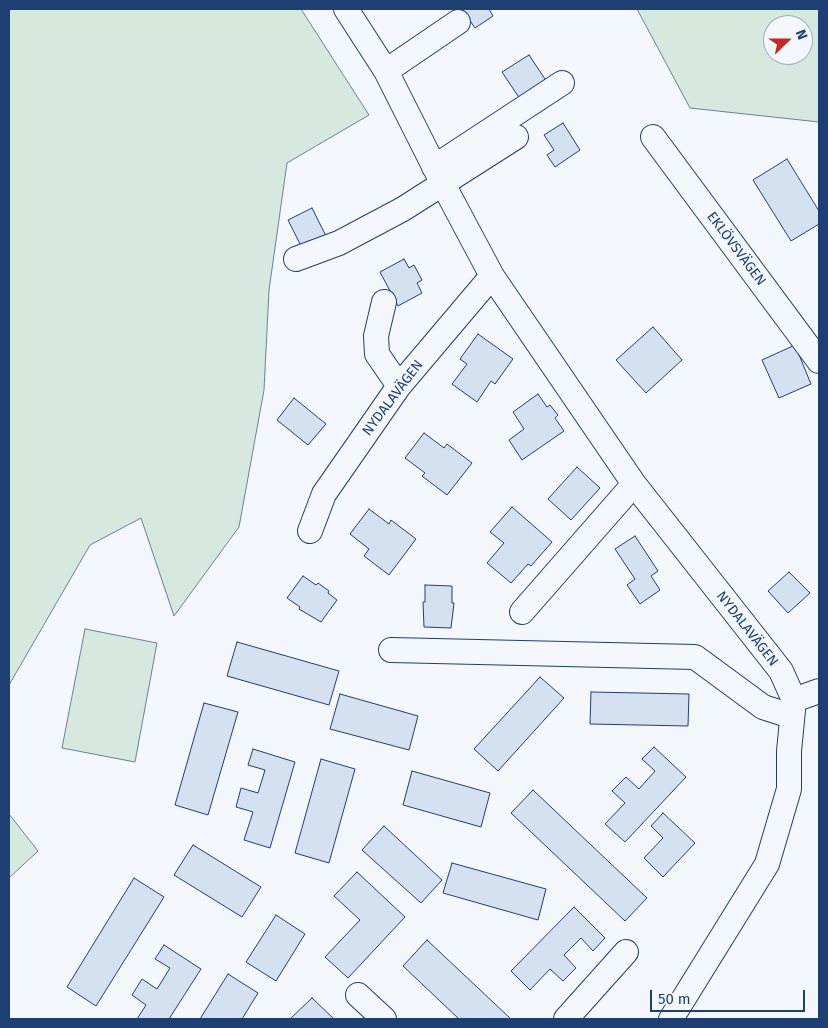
<!DOCTYPE html>
<html>
<head>
<meta charset="utf-8">
<style>
	body { margin:0 }
	#map { position:relative; width:828px; height:1028px; overflow:hidden; background:#f4f7fb; font-family:"Fira Sans",sans-serif }
	canvas { display:block }
	.frame { position:absolute; inset:0; border:10px solid #1d3f73; pointer-events:none }
	.north { position:absolute; left:763px; top:15px; width:50px; height:50px; box-sizing:border-box; background:#f4f7fb; border:1px solid #9eadc5; border-radius:50%; rotate:68deg; font-size:14px; font-weight:700; line-height:20px; text-align:center; color:#1d3f73 }
	.north::after { content:''; display:block; margin:auto; width:18px; height:22px; background:#c62828; clip-path:polygon(50% 0,100% 100%,50% 72%,0 100%) }
	.scale { position:absolute; left:650px; top:990px; width:155px; height:22px; box-sizing:border-box; border:2px solid #1d3f73; border-top:0; padding-left:6px; font-size:15px; line-height:18px; white-space:nowrap; color:#1d3f73; -webkit-text-stroke:4px #f4f7fb; paint-order:stroke }
</style>
</head>
<body>
<div id="map">
<canvas width="828" height="1028"></canvas>
<div class="frame"></div>
<div class="north">N</div>
<div class="scale">50 m</div>
</div>
<script>
const ctx = document.querySelector('canvas').getContext('2d');
ctx.lineJoin = 'round';
function fillPath(path, color) { ctx.fillStyle = color; ctx.fill(path, 'evenodd'); }
const poly = rows => new Path2D(rows.map(r => 'M' + r).join(''));
function stroke(path, color, width, dash) { ctx.strokeStyle = color; ctx.lineWidth = width; ctx.lineCap = dash ? 'butt' : 'round'; ctx.setLineDash(dash || []); ctx.stroke(path); }
function label(font, color, halo, rows, align = 'center') {
  ctx.font = font + ' "Fira Sans",sans-serif'; ctx.lineWidth = 4; ctx.setLineDash([]); ctx.textBaseline = 'middle'; ctx.strokeStyle = halo; ctx.fillStyle = color; for (const [text, x, y, turn = 0] of rows) {
    ctx.save(); ctx.translate(x, y); ctx.rotate((+turn || 0) * Math.PI / 180); ctx.textAlign = isNaN(turn) ? turn : align; if (halo) ctx.strokeText(text, 0, 0); ctx.fillText(text, 0, 0); ctx.restore();
  }
}
const green = poly([
	[9,9,301,9,369,115,287,163,269,290,264,390,239,527,174,616,141,518,90,545,9,685,9,9],
	[637,9,819,9,819,122,690,108,637,9],
	[773,25,803,25,803,55,773,55,773,25],
	[85,629,157,643,135,762,62,748,85,629],
	[9,814,38,851,9,878,9,814]
]);
const building = poly([
	[462,9,489,9,493,16,475,28,462,9],
	[529,55,549,85,522,102,502,72,529,55],
	[563,123,580,150,555,167,547,155,554,150,544,135,563,123],
	[787,159,819,211,819,224,791,241,753,180,787,159],
	[312,208,327,238,303,250,288,220,312,208],
	[404,259,409,268,414,265,422,280,417,283,422,293,398,306,380,272,404,259],
	[653,327,682,360,646,393,616,360,653,327],
	[478,334,513,359,495,384,491,381,477,402,452,384,467,364,460,359,478,334],
	[795,345,811,384,779,398,762,360,795,345],
	[538,394,547,407,550,405,558,415,555,418,564,431,522,460,509,440,524,429,513,412,538,394],
	[294,398,326,424,308,445,277,420,294,398],
	[424,433,444,448,447,444,472,463,447,495,422,476,425,473,405,458,424,433],
	[577,467,600,488,571,520,548,499,577,467],
	[512,507,552,542,531,566,528,564,511,583,487,563,504,543,490,532,512,507],
	[369,509,389,524,391,520,416,539,389,575,364,556,369,549,350,534,369,509],
	[635,536,658,571,651,576,660,590,640,604,627,585,635,579,615,549,635,536],
	[789,572,810,593,788,613,768,591,789,572],
	[303,576,316,585,318,583,329,591,328,593,337,600,321,622,299,609,300,607,287,598,303,576],
	[425,585,452,586,452,603,454,603,451,628,424,627,423,602,425,602,425,585],
	[237,642,339,671,329,705,227,676,237,642],
	[540,677,564,698,498,771,474,749,540,677],
	[591,692,689,694,688,726,590,724,591,692],
	[340,694,418,716,409,750,330,729,340,694],
	[204,703,238,712,208,815,175,805,204,703],
	[654,747,686,777,625,842,605,824,625,803,612,791,626,777,639,789,655,771,642,759,654,747],
	[253,749,295,762,270,848,244,840,253,812,236,807,241,788,258,793,265,770,248,765,253,749],
	[321,759,355,769,329,863,295,853,321,759],
	[412,771,490,793,481,827,403,805,412,771],
	[533,790,647,898,625,921,511,813,533,790],
	[663,813,695,843,663,877,644,858,663,838,651,826,663,813],
	[384,826,442,880,421,903,362,850,384,826],
	[193,845,261,887,242,917,174,875,193,845],
	[452,863,546,889,538,920,443,893,452,863],
	[357,872,405,917,348,978,325,957,360,920,334,896,357,872],
	[134,878,164,897,96,1006,67,987,134,878],
	[574,907,605,938,593,951,581,938,564,955,576,968,563,981,550,969,530,990,511,971,574,907],
	[276,915,305,934,276,981,246,962,276,915],
	[427,940,511,1019,459,1019,403,966,427,940],
	[164,945,201,969,169,1019,137,1019,146,1005,132,995,142,979,157,989,170,968,155,959,164,945],
	[228,974,258,993,242,1019,200,1019,228,974],
	[312,998,334,1019,290,1019,312,998]
]);
const minor = poly([
	[346,9,386,71,443,184,492,276,634,484,781,671,794,700,789,751,789,789,767,864,671,1019],
	[386,71,458,22],
	[653,137,819,361],
	[434,167,562,83],
	[296,259,339,243,403,209,516,137],
	[384,302,376,336,377,354,399,386],
	[310,531,324,494,399,386,492,276],
	[522,612,634,484],
	[391,650,695,657,763,707,791,716],
	[794,700,819,691],
	[358,995,384,1019],
	[566,1019,626,952]
]);
const streetNames = [
	["EKLÖVSVÄGEN",736,249,53],
	["NYDALAVÄGEN",393,398,-53],
	["NYDALAVÄGEN",747,629,52]
];
fillPath(green, '#d7e8df');
stroke(green, '#687fa3', 1);
fillPath(building, '#d5e0f0');
stroke(building, '#1d3f73', 1);
stroke(minor, '#1d3f73', 26);
stroke(minor, '#f4f7fb', 24);
label('14px', '#1d3f73', '#f4f7fb', streetNames);
</script>
</body>
</html>
